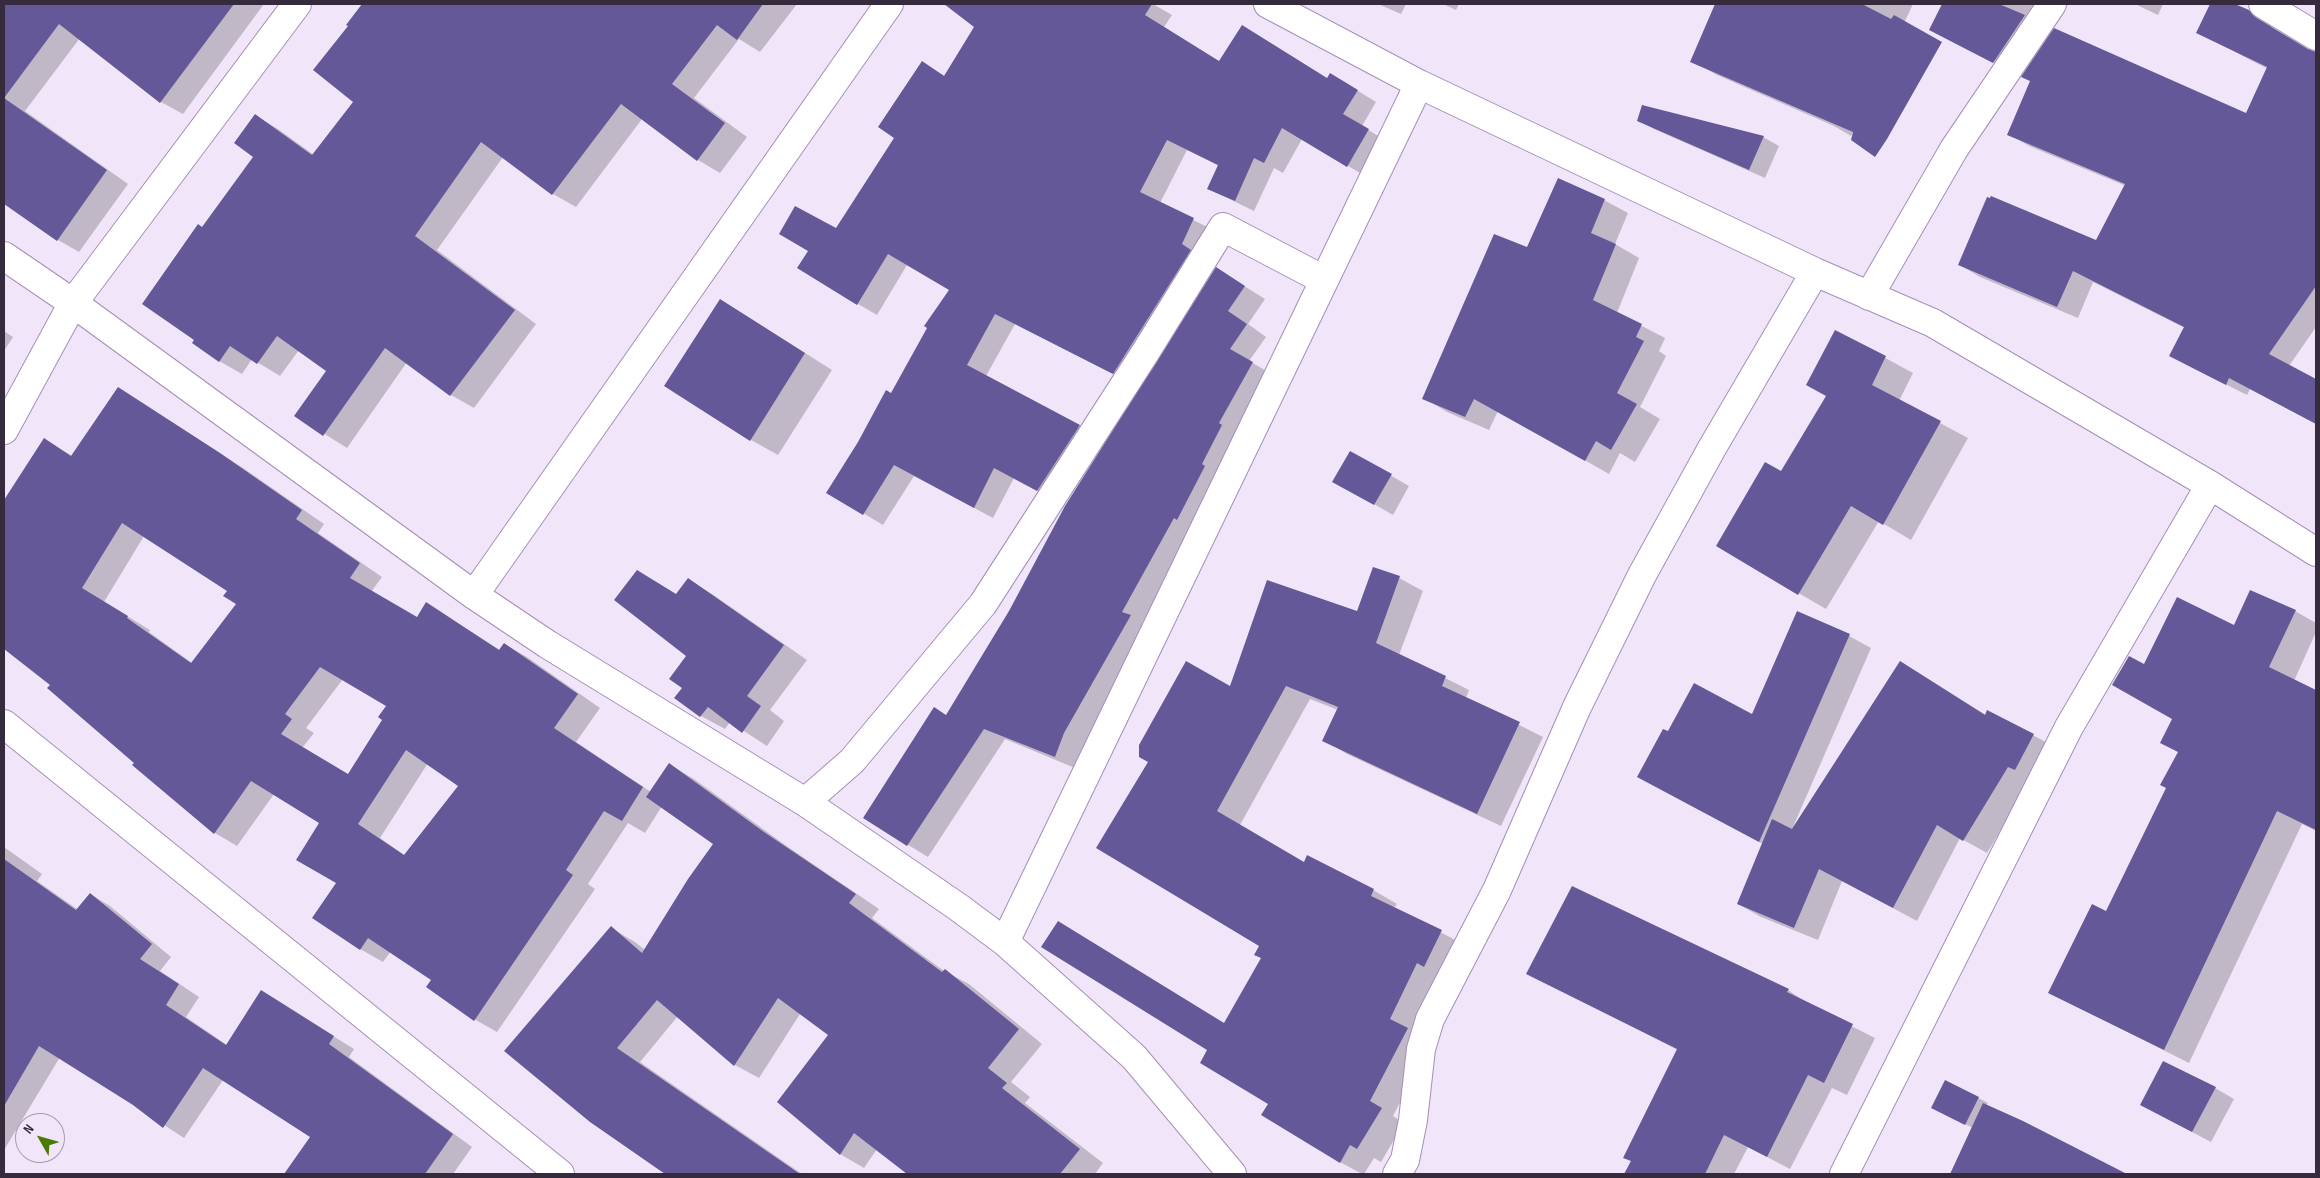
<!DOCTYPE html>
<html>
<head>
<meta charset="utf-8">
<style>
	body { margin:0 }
	#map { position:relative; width:2320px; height:1178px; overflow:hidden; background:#f1e6f9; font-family:"Sofia Sans Condensed",sans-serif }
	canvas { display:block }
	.frame { position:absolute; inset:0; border:5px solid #352b3d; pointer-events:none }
	.north { position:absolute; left:15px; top:1113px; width:50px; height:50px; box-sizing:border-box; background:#f1e6f9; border:1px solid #a69bae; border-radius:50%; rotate:308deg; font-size:14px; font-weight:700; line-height:20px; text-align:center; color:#352b3d }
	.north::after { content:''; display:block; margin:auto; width:18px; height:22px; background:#4c7a00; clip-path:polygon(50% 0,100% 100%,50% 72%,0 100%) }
</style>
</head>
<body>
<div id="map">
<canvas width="2320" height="1178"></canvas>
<div class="frame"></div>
<div class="north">N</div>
</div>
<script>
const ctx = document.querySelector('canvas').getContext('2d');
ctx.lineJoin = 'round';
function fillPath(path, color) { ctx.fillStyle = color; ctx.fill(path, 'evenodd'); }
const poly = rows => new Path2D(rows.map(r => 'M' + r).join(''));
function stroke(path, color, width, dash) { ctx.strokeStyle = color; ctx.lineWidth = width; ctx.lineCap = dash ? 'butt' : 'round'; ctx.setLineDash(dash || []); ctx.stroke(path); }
const shadow = poly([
	[4,4,264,4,183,114,161,102,80,38,25,111,128,184,79,252,58,240,4,198],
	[363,4,797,4,760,52,739,39,694,98,747,137,720,173,698,160,642,119,576,207,553,194,503,157,437,250,536,324,474,408,451,395,407,362,347,448,296,416,328,370,299,350,280,376,252,359,242,374,219,361,195,340,203,228,255,157,256,116,278,129,314,155,355,102,350,26,348,24],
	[948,4,1153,4,1172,15,1164,27,1220,62,1328,79,1350,86,1376,102,1362,126,1388,142,1367,177,1302,139,1283,173,1274,168,1254,211,1209,189,1219,166,1187,150,1160,203,1213,230,1133,384,1015,324,986,376,1099,437,1057,501,1014,478,993,518,914,476,883,525,828,492,892,394,950,290,907,265,877,315,858,304,836,230,895,138,922,62,945,76,976,26],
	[1378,4,1406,4,1401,14],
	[1443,4,1459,4,1456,10],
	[1717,4,1913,4,1851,136,1834,126,1717,75,1692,61],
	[1944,4,2051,4,2040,25,2053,33,2247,115,2268,69,2198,33,2212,4,2232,4,2269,24,2275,31,2309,51,2316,53,2316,327,2289,366,2316,380,2316,424,2250,389,2247,395,2191,367,2185,328,2093,282,2078,318,1980,277,1960,265,2097,242,2126,186,2029,146,2009,134,2031,81,1930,29],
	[2135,4,2163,4,2158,15],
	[1638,120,1763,137,1779,146,1765,178,1654,129],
	[1604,200,1628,213,1615,244,1639,258,1617,313,1665,338,1659,351,1666,356,1640,407,1660,419,1635,462,1620,453,1609,474,1498,411,1489,430,1447,412,1424,398,1527,248],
	[1217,269,1265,299,1248,324,1266,337,1249,361,1272,374,1195,529,1142,623,1151,628,1084,745,1075,768,1005,739,928,857,864,818,947,716],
	[748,317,832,370,778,455,751,440],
	[4,331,13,337,4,351],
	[1836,331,1913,373,1899,401,1968,438,1911,540,1879,521,1826,609,1717,546,1782,473,1828,397],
	[118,388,243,468,324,524,318,533,382,577,371,592,417,619,427,604,500,650,504,644,527,657,600,708,576,742,651,792,670,765,694,779,788,847,879,909,872,918,944,971,969,984,1042,1044,1011,1082,1030,1097,1025,1103,1103,1163,1095,1174,909,1174,877,1149,864,1168,840,1154,779,1102,830,1035,800,1014,759,1078,735,1065,678,1016,640,1062,802,1174,667,1174,591,1121,611,928,635,942,645,950,715,844,662,806,645,833,628,823,588,884,595,889,497,1032,474,1019,432,979,391,951,383,962,360,949,338,883,321,822,274,794,237,846,215,833,134,765,136,763,52,684,4,645,4,610,7,605,4,603,4,502,45,440,72,456],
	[144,536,228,591,238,604,192,663,149,632,150,630,104,602],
	[343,679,388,705,384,719,348,775,302,748,314,733,306,728],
	[428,763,460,785,404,855,380,838],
	[1350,452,1409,486,1393,515,1334,481],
	[1399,578,1423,591,1399,655,1469,690,1466,698,1543,737,1501,826,1347,754,1324,740,1338,710,1310,699,1240,825,1304,864,1373,890,1397,904,1394,908,1465,945,1431,1043,1393,1116,1404,1123,1381,1162,1374,1158,1364,1174,1362,1174,1340,1162,1270,1103,1224,1024,1262,958,1261,945,1098,848,1231,687,1357,613],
	[689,580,712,594,807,660,770,710,784,721,767,746,730,722,725,729,701,716,684,688,688,656,677,595],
	[2295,611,2316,623,2316,632,2294,681,2316,692,2316,831,2302,824,2189,1063,2050,993,2107,913,2168,788,2179,752,2161,742,2173,719,2144,666,2235,626],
	[1849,636,1871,648,1793,827,1901,662,1986,715,1988,711,2057,748,2032,779,1987,853,1960,838,1917,921,1842,881,1818,940,1761,917,1738,904,1763,844,1638,777,1668,733,1753,716],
	[4,847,42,874,37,881,77,909,90,894,110,906,171,957,160,971,199,997,186,1017,227,1045,262,992,354,1049,349,1057,472,1147,453,1174,285,1174,311,1137,223,1080,184,1138,60,1057,4,1150,4,993,28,968,4,951],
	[1527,973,1788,990,1810,1005,1875,1038,1847,1095,1832,1088,1790,1169,1748,1147,1734,1174,1626,1174,1678,1050],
	[1946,1081,1988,1103,1986,1106,2123,1174,1952,1174,1973,1128,1942,1113],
	[2215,1088,2234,1099,2211,1142,2160,1115]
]);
const building = poly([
	[4,4,234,4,160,103,59,24,4,98,107,170,57,241,4,204],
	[362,4,763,4,737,40,717,25,672,84,725,123,697,161,621,104,552,195,481,142,415,236,515,310,450,396,385,348,323,436,294,416,326,371,277,336,257,364,230,346,219,362,192,343,194,340,142,304,198,224,202,227,253,157,234,143,255,114,312,155,353,102,313,70,348,26,346,25],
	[944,4,1152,4,1145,15,1219,61,1242,25,1327,78,1330,73,1358,90,1343,114,1369,129,1347,167,1282,128,1264,163,1254,158,1235,201,1207,189,1218,165,1167,140,1140,192,1194,218,1182,244,1191,250,1113,374,995,314,967,365,1080,425,1037,491,994,468,974,508,894,465,863,515,826,493,858,442,886,390,891,393,927,328,924,326,949,290,888,254,857,305,797,268,808,251,779,234,795,206,836,228,894,138,878,127,922,61,944,76,974,27],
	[1715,4,1862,4,1891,19,1894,15,1942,42,1887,139,1875,157,1851,140,1853,132,1690,62],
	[1942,4,1999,4,2025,15,1993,63,1929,30],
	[2210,4,2235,4,2249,10,2255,17,2308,49,2316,52,2316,286,2269,354,2316,379,2316,424,2229,378,2226,385,2169,356,2184,327,2073,271,2057,307,1958,265,1987,197,1990,198,1991,196,2096,240,2125,184,2007,135,2030,81,2021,77,2054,28,2246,113,2267,67,2196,33],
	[1642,105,1764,136,1749,170,1637,121],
	[1558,178,1605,199,1591,233,1616,244,1593,300,1642,324,1636,337,1644,341,1617,393,1637,404,1611,450,1596,441,1585,461,1474,399,1465,417,1422,399,1494,234,1527,247],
	[1216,267,1245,286,1228,311,1247,324,1230,349,1253,362,1219,423,1222,425,1202,464,1205,466,1177,520,1174,518,1122,612,1131,615,1064,733,1055,757,984,729,907,846,863,818,934,707,946,715,1009,611,1065,506],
	[720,299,805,353,750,441,664,386],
	[1835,330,1886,356,1872,385,1941,421,1883,525,1851,506,1798,595,1716,546,1765,462,1781,471,1826,396,1806,385],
	[118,387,220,453,302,510,296,519,360,563,350,578,417,617,426,602,499,650,504,643,578,694,554,728,643,787,622,821,604,811,566,870,573,875,474,1021,426,987,431,980,368,938,360,950,312,918,336,883,296,860,319,823,251,781,214,834,132,765,134,763,47,688,50,685,4,649,4,500,44,438,71,456],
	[122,523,227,591,223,596,236,604,191,663,127,618,128,616,82,588],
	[320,667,386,706,378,717,382,720,348,774,281,734,292,719,285,714],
	[406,750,458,786,404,855,358,824],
	[1350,451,1392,474,1374,505,1332,482],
	[1373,567,1400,576,1376,643,1446,676,1442,686,1520,722,1477,814,1322,741,1338,707,1286,686,1217,811,1304,862,1307,855,1374,889,1371,896,1442,930,1424,967,1417,963,1390,1019,1408,1028,1370,1101,1382,1108,1357,1149,1350,1145,1340,1163,1261,1115,1268,1104,1200,1063,1207,1050,1041,947,1058,921,1224,1023,1261,958,1254,955,1259,946,1096,848,1148,762,1139,757,1139,745,1186,661,1230,686,1267,580,1357,611],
	[637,570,676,594,688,578,784,645,747,696,761,706,742,733,708,707,700,717,674,698,682,688,669,679,686,656,614,600],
	[2250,590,2296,610,2269,667,2316,690,2316,830,2277,811,2164,1050,2048,993,2092,904,2106,911,2166,788,2160,785,2178,752,2160,743,2172,719,2112,685,2129,656,2144,664,2177,597,2234,625],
	[1797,611,1850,634,1759,842,1637,777,1663,729,1668,731,1694,683,1752,714],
	[1900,661,1985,715,1987,710,2034,734,2015,770,2008,767,1963,841,1937,825,1893,908,1819,869,1794,928,1737,904,1772,819,1792,829],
	[669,763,764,832,856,894,849,903,942,972,945,969,1019,1029,988,1068,1007,1083,1002,1088,1080,1149,1060,1174,907,1174,854,1133,840,1155,777,1102,828,1035,778,998,734,1066,657,1000,617,1048,800,1174,665,1174,590,1122,504,1051,611,926,642,953,688,879,713,844,646,797],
	[4,859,76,910,90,893,152,944,140,959,179,984,166,1005,226,1045,261,990,334,1036,329,1044,453,1134,425,1174,284,1174,310,1137,203,1068,163,1128,133,1105,39,1046,4,1106],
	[1572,886,1789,989,1787,992,1853,1024,1824,1083,1808,1075,1767,1157,1724,1135,1705,1174,1624,1174,1631,1161,1623,1158,1677,1049,1526,974],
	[2163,1061,2216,1087,2192,1132,2140,1105],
	[1945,1080,1979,1097,1965,1125,1931,1108],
	[1983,1103,2023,1121,2127,1174,1950,1174]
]);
const minor = poly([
	[1268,4,1419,84,1815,272,1933,323,2210,485,2316,552],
	[2263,4,2316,36],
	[4,256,73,303,474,595,547,644,805,802,958,907,1005,942,1134,1057,1232,1174],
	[1869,296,1954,149,2052,4],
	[4,430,73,303,297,4],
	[474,595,889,4],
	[4,724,560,1174],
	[805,802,852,761,983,604,1145,353,1223,227,1324,280],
	[1005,942,1419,84],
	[1397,1174,1405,1160,1413,1120,1421,1049,1430,1019,1497,890,1577,707,1642,575,1712,448,1815,272],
	[1844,1174,2069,727,2210,485]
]);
fillPath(shadow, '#0003');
fillPath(building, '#645898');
stroke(minor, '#a78dba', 30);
stroke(minor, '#fff', 28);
</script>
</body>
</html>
